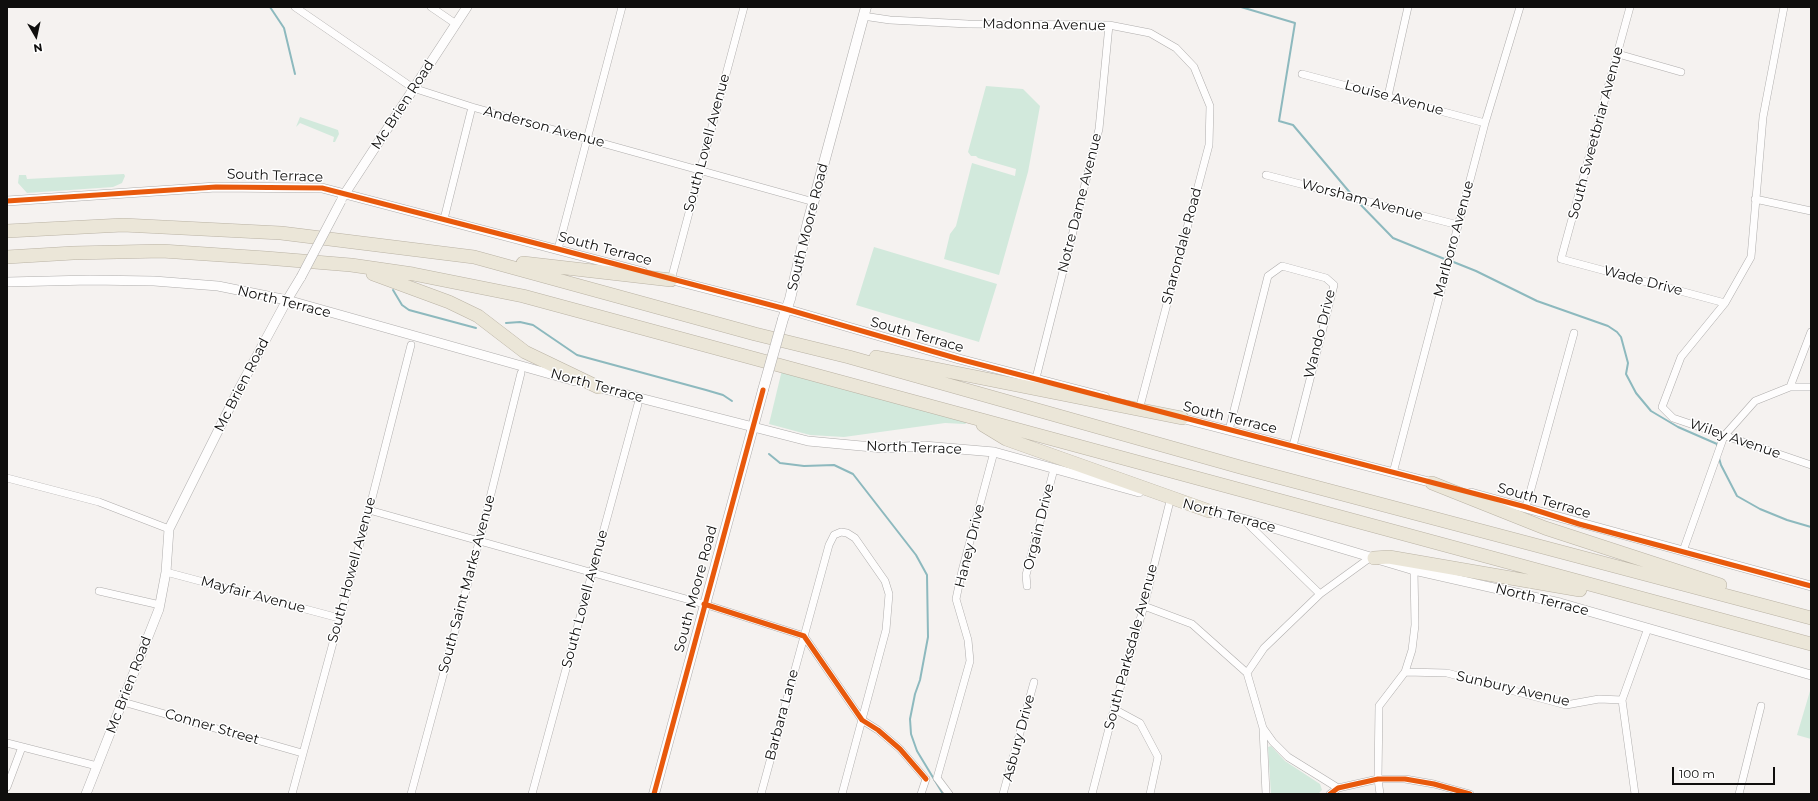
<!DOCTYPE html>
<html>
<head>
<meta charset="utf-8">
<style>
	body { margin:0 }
	#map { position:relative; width:1818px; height:801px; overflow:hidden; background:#f5f2f0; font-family:Montserrat,sans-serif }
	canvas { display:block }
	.frame { position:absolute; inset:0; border:8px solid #0f0e0d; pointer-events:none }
	.north { position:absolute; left:16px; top:16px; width:40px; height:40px; -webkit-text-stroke:3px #fff; paint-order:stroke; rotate:171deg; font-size:11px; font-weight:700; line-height:16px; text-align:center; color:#0f0e0d }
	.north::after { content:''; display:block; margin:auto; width:14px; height:18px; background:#0f0e0d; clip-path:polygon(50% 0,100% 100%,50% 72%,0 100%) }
	.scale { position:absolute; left:1672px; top:767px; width:103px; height:18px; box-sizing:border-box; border:2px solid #0f0e0d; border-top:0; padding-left:5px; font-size:12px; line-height:14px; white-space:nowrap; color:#0f0e0d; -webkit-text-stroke:3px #fff; paint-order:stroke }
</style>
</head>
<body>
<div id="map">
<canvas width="1818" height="801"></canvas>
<div class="frame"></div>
<div class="north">N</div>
<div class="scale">100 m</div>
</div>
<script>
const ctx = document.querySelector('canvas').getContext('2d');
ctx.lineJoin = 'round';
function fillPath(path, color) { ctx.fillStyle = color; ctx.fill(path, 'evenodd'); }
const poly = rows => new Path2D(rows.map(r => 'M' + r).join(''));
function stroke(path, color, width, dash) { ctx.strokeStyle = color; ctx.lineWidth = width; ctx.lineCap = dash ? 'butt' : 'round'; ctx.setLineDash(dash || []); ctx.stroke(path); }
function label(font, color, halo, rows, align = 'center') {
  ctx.font = font + ' Montserrat,sans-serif'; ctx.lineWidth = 3; ctx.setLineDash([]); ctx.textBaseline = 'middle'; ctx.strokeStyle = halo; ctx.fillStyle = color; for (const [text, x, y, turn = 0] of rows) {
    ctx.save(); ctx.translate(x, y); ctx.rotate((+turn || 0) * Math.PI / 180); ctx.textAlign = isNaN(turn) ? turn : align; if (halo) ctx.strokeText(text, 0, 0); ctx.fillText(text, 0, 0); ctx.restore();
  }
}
const green = poly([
	[986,86,1023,89,1040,106,1028,172,999,275,944,259,950,234,956,226,972,163,1015,176,1016,169,978,158,976,156,971,156,968,152],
	[300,117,338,130,339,134,335,142,333,142,334,137,300,123,296,127],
	[124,174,125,176,122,183,113,187,27,193,18,183,19,175,26,175,27,179],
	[874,247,997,284,979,342,856,305],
	[782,370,968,422,965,424,945,423,844,437,810,435,784,428,769,424],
	[1810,691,1811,691,1811,739,1797,735],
	[1271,746,1285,761,1320,784,1322,790,1318,794,1271,794,1268,747]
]);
const stream = poly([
	[270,7,284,28,295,74],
	[1241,7,1295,23,1279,121,1293,125,1352,195],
	[1357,201,1393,238,1447,260],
	[1451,261,1476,271,1537,301,1608,326,1617,332,1621,337,1628,363,1626,374,1636,393,1651,411,1678,427,1717,444,1717,446],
	[393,290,402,305,409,310,476,328],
	[506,323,520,322,533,325,577,355,706,390,723,395,732,401],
	[769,454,780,463,804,466,834,465,853,474,916,555,927,575,928,637,920,680,915,694,910,719,911,734,917,751,943,794],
	[1719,458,1721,465,1737,496,1760,509,1787,520,1811,527]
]);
const minor = poly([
	[295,7,413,88,472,107,814,202],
	[431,7,456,24],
	[1630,7,1561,259,1725,303],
	[1784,7,1763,117,1751,257,1725,303,1681,357,1662,407,1673,418,1811,465],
	[863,16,890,20,968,24,1109,25,1150,33,1176,48,1194,67,1210,106,1209,145,1140,406],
	[1618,54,1681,72],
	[1302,74,1485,123],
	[1388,96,1408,7],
	[1266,175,1458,225],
	[1755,199,1811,211],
	[444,219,472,107],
	[558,249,622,7],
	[671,280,744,7],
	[1036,378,1099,129,1109,25],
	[1790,387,1811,387],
	[1229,430,1268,276,1282,266,1326,278,1334,285,1293,446],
	[1393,473,1485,123,1520,7],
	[7,478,99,502,169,529],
	[1526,507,1574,333],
	[369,510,704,604,804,636,862,720,878,730,900,749,926,779],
	[1244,520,1320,594],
	[1683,551,1724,436,1755,401,1790,387,1811,332],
	[166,572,339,618],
	[1027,586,1026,575,1054,469],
	[99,591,160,605],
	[1144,606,1192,624,1247,673],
	[1405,672,1447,673,1566,705,1599,699,1622,700],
	[123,702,302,753],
	[1114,709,1140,723,1158,757,1150,794],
	[1263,728,1273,742,1288,757,1338,788],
	[7,743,97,766],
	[937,778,970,661,968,640,956,599,962,571,994,452],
	[937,778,949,794],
	[7,787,22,747],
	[292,794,369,510,411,345],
	[411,794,479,542,521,373],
	[532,794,638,404],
	[761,794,829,545,834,535,841,532,847,533,855,538,885,581,889,594,886,630,842,794],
	[921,794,926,779],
	[1003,794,1034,682],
	[1092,794,1114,709,1144,606,1170,501],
	[1266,794,1263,728,1247,673,1264,648,1320,594,1371,557],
	[1330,794,1338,788,1378,779,1405,779,1434,784,1470,794],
	[1380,794,1378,779,1379,706,1405,672,1412,650,1415,625,1414,570],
	[1635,794,1622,700,1648,628],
	[1739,794,1761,706]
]);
const tertiary = poly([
	[342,198,467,7],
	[7,201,216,187,322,188,643,272],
	[665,278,786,309,959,359,1105,397],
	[7,282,90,280,154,281,218,286,287,300,575,381],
	[593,386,808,441,883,448,924,446,994,452,1139,492],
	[1177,417,1437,484],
	[1471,493,1811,586],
	[1204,509,1243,519,1414,570,1560,603,1811,675],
	[86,794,159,609,166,572,169,529,239,389,287,300,301,277]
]);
const secondary = poly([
	[783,319,790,299,808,222,866,7],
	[654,794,763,390]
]);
const motorway = poly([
	[7,231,123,225,281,233,474,257,755,334,849,357,1240,467,1811,618],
	[7,257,73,253,162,251,266,258,351,265,413,274,523,296,1811,644],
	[523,263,671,280],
	[373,274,449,302,478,316,525,352,598,387],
	[876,357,1182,418],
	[983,425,1006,439,1209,511],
	[1432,483,1545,528,1720,585],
	[1374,558,1389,557,1580,590]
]);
const tertiaryBridge = poly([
	[301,277,341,201]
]);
const secondaryBridge = poly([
	[763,390,783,319]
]);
const cycleway = poly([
	[7,201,216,187,322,188,558,249,786,309,959,359,1526,507,1579,524,1811,586],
	[704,604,804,636,862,720,878,730,900,749,926,779],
	[654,794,763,390],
	[1330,794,1338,788,1378,779,1405,779,1434,784,1470,794]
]);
const streetNames = [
	["Madonna Avenue",1044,25,1],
	["Louise Avenue",1394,98,15],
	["Mc Brien Road",403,105,-57],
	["Anderson Avenue",544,127,15],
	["South Sweetbriar Avenue",1596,133,-75],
	["South Lovell Avenue",707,143,-75],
	["South Terrace",275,176,2],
	["Worsham Avenue",1362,200,15],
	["Notre Dame Avenue",1080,203,-76],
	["South Moore Road",808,227,-76],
	["Marlboro Avenue",1454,239,-75],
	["Sharondale Road",1182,246,-75],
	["South Terrace",605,249,15],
	["Wade Drive",1643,281,15],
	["North Terrace",284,302,14],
	["Wando Drive",1320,334,-76],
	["South Terrace",917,335,16],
	["Mc Brien Road",242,385,-63],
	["North Terrace",597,386,15],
	["South Terrace",1230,418,14],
	["Wiley Avenue",1735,439,19],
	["North Terrace",914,448,2],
	["South Terrace",1544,501,16],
	["North Terrace",1229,516,15],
	["Orgain Drive",1039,527,-76],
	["Haney Drive",970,546,-76],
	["South Howell Avenue",352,570,-75],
	["South Saint Marks Avenue",467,584,-75],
	["South Moore Road",696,589,-75],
	["Mayfair Avenue",253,595,15],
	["South Lovell Avenue",585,599,-75],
	["North Terrace",1542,600,14],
	["South Parksdale Avenue",1131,647,-75],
	["Mc Brien Road",129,685,-69],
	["Sunbury Avenue",1513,689,13],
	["Barbara Lane",782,715,-75],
	["Conner Street",212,727,16],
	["Asbury Drive",1019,738,-75]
];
fillPath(green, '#d2e9dc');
stroke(stream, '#8db9be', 2);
stroke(minor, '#afadac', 8);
stroke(tertiary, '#afadac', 10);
stroke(secondary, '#afadac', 11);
stroke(motorway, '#b9b2a4', 14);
stroke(minor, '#fefdfd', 7);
stroke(tertiary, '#fefdfd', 9);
stroke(secondary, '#fefdfd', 10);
stroke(motorway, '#ebe6d8', 13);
stroke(tertiaryBridge, '#afadac', 10, []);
stroke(secondaryBridge, '#afadac', 11, []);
stroke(tertiaryBridge, '#fefdfd', 9);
stroke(secondaryBridge, '#fefdfd', 10);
stroke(cycleway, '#e8590c', 5);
label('14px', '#0f0e0d', '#fff', streetNames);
</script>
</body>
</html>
